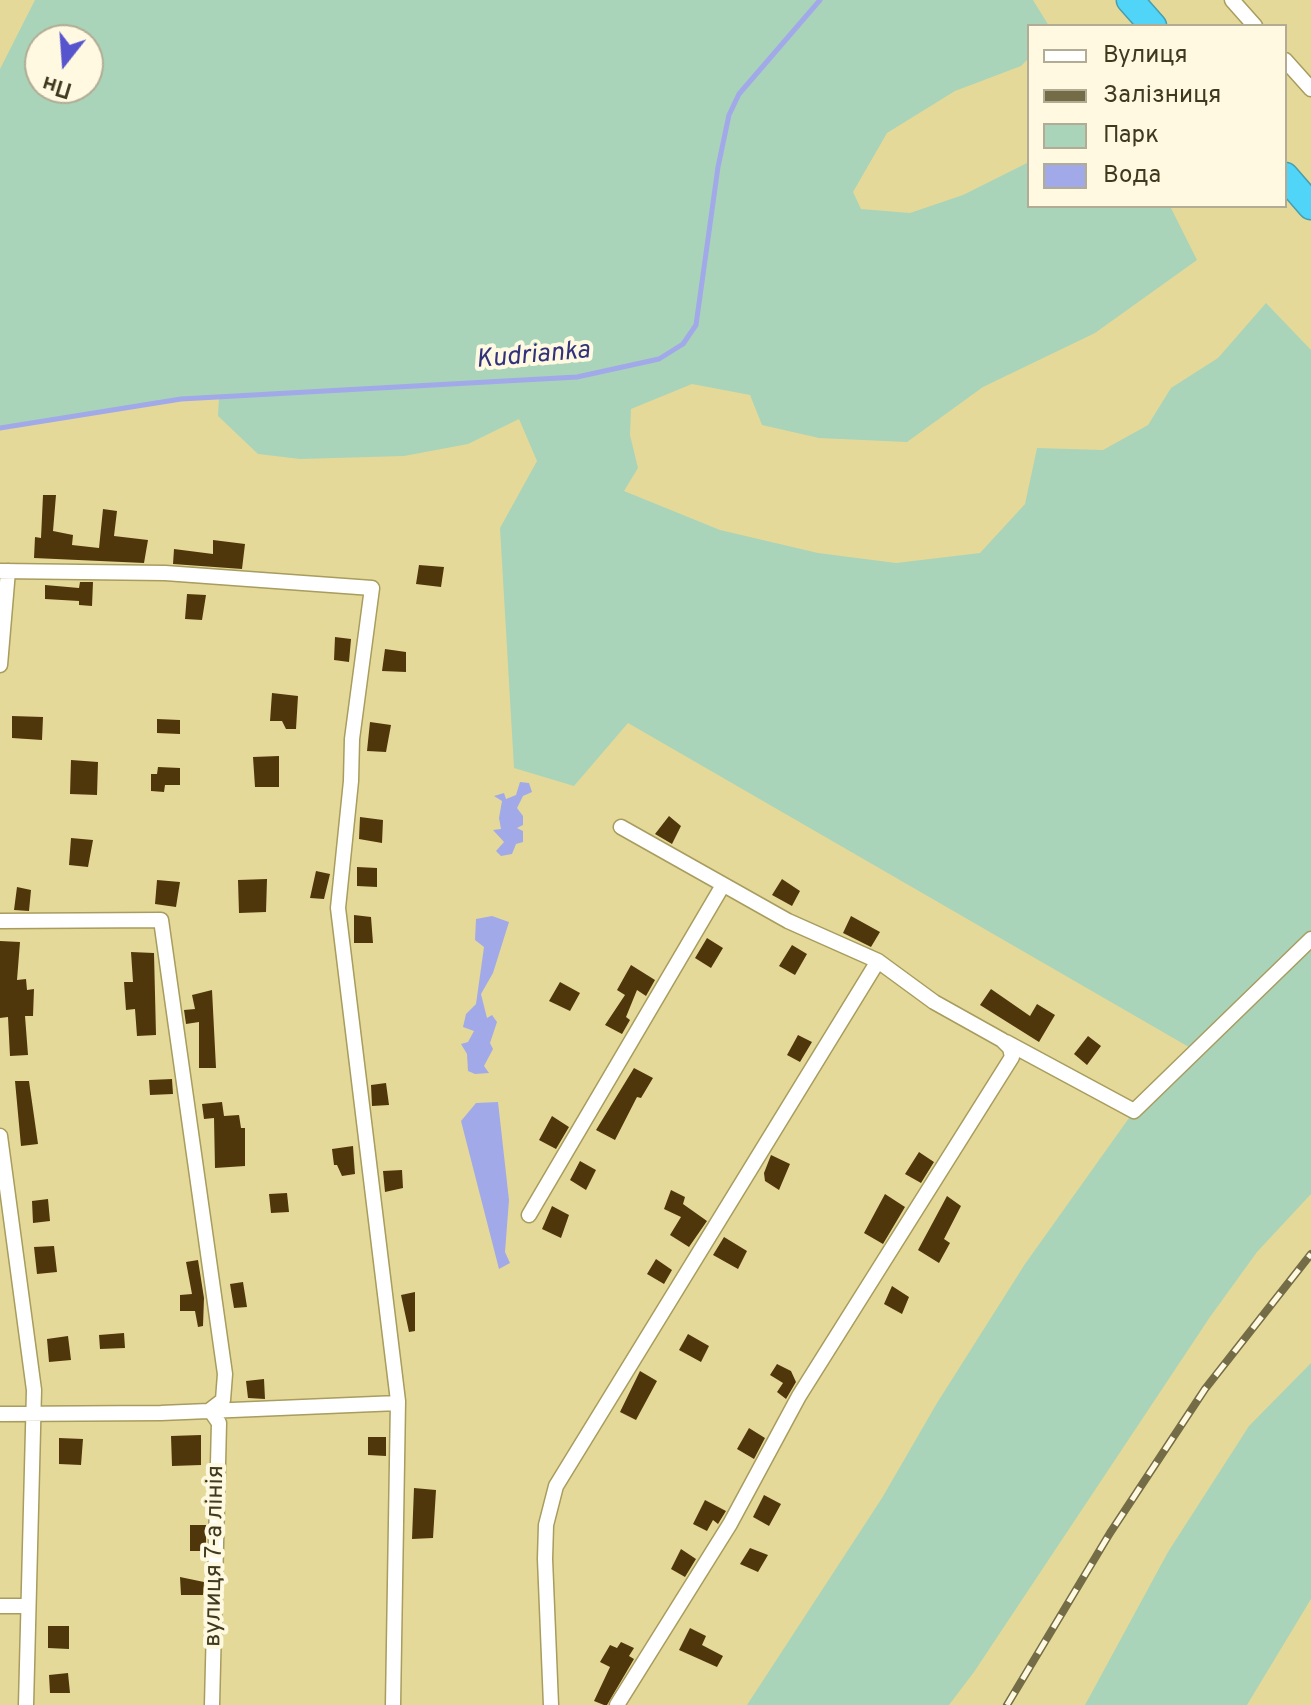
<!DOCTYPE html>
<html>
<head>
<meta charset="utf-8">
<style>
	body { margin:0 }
	#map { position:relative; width:1311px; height:1705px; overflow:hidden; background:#e5d999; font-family:Overpass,sans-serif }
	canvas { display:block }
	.legend { position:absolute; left:1027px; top:24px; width:260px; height:184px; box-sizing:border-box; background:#fef9e0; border:2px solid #b1ac93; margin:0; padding:10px 14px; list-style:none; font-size:24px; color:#3e391f }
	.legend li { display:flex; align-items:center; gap:16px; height:40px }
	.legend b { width:40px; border:2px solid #b1ac93 }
	.north { position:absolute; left:24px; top:24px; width:80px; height:80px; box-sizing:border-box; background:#fef9e0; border:2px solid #b1ac93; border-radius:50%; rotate:197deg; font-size:22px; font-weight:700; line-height:32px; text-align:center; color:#3e391f }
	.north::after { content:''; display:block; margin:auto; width:28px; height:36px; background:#5755cd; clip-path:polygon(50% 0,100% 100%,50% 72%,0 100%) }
</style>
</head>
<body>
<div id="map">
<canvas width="1311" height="1705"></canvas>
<ul class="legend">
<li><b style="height:10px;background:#fff"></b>Вулиця</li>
<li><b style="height:10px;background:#746c46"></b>Залізниця</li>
<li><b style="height:22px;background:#a9d4ba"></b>Парк</li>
<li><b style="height:22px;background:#a1a9e9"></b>Вода</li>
</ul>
<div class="north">Пн</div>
</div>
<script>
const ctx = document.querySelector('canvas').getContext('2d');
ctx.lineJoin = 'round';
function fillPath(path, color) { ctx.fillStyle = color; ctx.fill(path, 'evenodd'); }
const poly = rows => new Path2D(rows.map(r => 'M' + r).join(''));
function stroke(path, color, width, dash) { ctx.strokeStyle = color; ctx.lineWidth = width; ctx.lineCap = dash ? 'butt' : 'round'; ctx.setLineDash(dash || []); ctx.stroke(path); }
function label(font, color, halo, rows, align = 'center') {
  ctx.font = font + ' Overpass,sans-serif'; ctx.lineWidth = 8; ctx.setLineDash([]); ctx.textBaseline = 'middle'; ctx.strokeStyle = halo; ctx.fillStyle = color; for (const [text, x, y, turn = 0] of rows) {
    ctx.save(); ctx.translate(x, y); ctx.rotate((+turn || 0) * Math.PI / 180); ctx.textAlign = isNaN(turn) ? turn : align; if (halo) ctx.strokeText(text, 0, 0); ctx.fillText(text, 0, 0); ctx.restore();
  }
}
const green = poly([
	[35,0,1033,0,1049,26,1029,26,1029,58,1021,66,955,91,887,133,853,192,861,209,910,213,963,195,1029,162,1029,206,1170,206,1197,260,1095,333,983,387,907,442,819,438,762,425,750,395,692,384,631,409,630,435,638,468,624,491,720,530,818,553,896,563,980,553,1025,504,1037,448,1103,450,1148,425,1171,388,1218,358,1266,303,1311,350,1311,1194,1257,1252,1210,1317,974,1672,949,1705,747,1705,882,1498,937,1403,1025,1264,1134,1111,1194,1050,628,723,574,786,514,768,500,528,537,461,519,419,468,444,404,456,300,459,258,454,218,416,219,397,181,399,0,428,0,69],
	[40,40,88,40,88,88,40,88],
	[1311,1363,1311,1599,1247,1705,1085,1705,1168,1552,1249,1426]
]);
const water = poly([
	[520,782,529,783,532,792,523,796,517,808,523,816,523,825,517,828,523,831,523,842,516,844,512,854,501,856,496,851,504,842,493,830,501,829,499,818,502,801,494,796,504,793,506,799,516,795],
	[492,916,509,922,493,973,481,994,487,1018,492,1015,497,1022,490,1043,493,1049,484,1066,489,1073,475,1074,468,1071,467,1054,461,1044,468,1042,474,1031,463,1027,466,1014,476,1004,484,947,475,940,476,919],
	[498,1102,509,1200,505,1252,510,1263,499,1269,461,1121,476,1103]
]);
const stream = poly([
	[0,428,181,399,577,377,659,359,683,344,696,325,718,167,729,115,739,94,820,0]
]);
const building = poly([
	[43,495,56,495,53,531,73,535,72,545,99,548,103,509,117,511,114,536,148,540,144,563,34,558,35,537,41,538],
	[213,540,245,544,242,569,173,564,174,549,213,554],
	[419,565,444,567,441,587,416,584],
	[80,582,93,582,92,606,79,605,79,601,45,599,45,585,79,588],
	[187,594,206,595,202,620,185,619],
	[335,637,351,639,349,662,334,660],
	[385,649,406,652,406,672,382,671],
	[272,693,298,696,296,729,286,729,282,721,270,721],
	[12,716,43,717,42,740,12,738],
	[157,719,180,720,180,734,157,733],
	[370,722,391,725,386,752,367,751],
	[279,756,279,787,255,787,253,757],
	[71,760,98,762,97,795,70,794],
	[158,767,180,768,180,785,165,785,164,792,151,791,151,774,157,774],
	[669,816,681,826,672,844,655,834],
	[360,817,383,820,382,843,359,839],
	[71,838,93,840,88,867,69,865],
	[357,867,377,868,377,887,357,886],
	[316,871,330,874,324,899,310,898],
	[267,879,266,912,239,913,238,880],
	[782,879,800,891,792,906,772,895],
	[157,880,180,882,176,907,155,904],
	[17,887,31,890,29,911,14,910],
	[354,915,371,917,373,943,354,943],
	[851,916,880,932,871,947,843,933],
	[707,938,723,948,711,968,695,958],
	[0,941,20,942,17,980,26,979,27,990,34,989,33,1016,25,1016,28,1055,10,1056,8,1017,0,1018],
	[792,945,807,954,795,975,779,966],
	[131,952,154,953,156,1035,137,1036,135,1009,126,1010,124,982,133,982],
	[631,965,655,980,646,996,637,990,626,1017,630,1020,622,1034,605,1025,625,995,617,990],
	[560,982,580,993,570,1011,549,1001],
	[991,989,1030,1016,1037,1004,1055,1015,1039,1042,980,1005],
	[212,990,216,1068,199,1068,199,1022,186,1024,184,1010,195,1009,192,995],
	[798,1035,812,1042,800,1062,787,1055],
	[1088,1036,1101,1046,1087,1065,1074,1054],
	[634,1068,653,1078,641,1098,637,1097,615,1140,596,1130],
	[172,1079,173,1094,150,1095,149,1080],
	[15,1081,29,1081,38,1144,21,1146],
	[386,1083,389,1105,372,1106,371,1085],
	[222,1102,224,1116,239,1115,241,1128,245,1128,245,1166,215,1168,214,1118,204,1119,202,1104],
	[552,1116,569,1127,556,1149,539,1140],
	[353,1146,355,1174,342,1176,337,1165,334,1165,332,1149],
	[919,1152,934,1162,921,1183,905,1174],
	[771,1155,790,1164,779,1190,765,1181,764,1173],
	[580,1161,596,1170,586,1190,570,1180],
	[402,1170,403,1188,385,1192,383,1171],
	[671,1190,685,1197,683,1204,707,1221,689,1247,670,1235,681,1217,664,1209],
	[287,1193,289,1212,271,1213,269,1194],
	[885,1194,905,1207,883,1244,864,1233],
	[947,1196,961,1206,944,1239,950,1243,939,1263,918,1250],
	[48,1199,50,1221,33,1223,32,1201],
	[552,1206,569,1215,561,1238,542,1229],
	[724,1237,747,1251,738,1269,713,1255],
	[54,1246,57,1272,37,1274,34,1247],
	[656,1259,672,1270,664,1284,647,1274],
	[198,1260,204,1298,203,1326,198,1327,195,1311,180,1311,180,1295,192,1294,186,1262],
	[243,1282,247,1307,234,1308,230,1284],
	[892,1286,909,1297,902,1314,884,1304],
	[415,1292,415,1331,409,1332,401,1295],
	[124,1333,125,1348,100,1349,99,1335],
	[688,1334,709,1346,701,1362,679,1350],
	[68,1336,71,1360,49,1362,47,1339],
	[777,1364,791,1371,796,1382,786,1399,777,1392,783,1383,770,1375],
	[640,1371,657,1381,636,1420,620,1412],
	[264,1379,265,1399,248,1398,246,1381],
	[749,1428,765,1438,754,1459,737,1449],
	[201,1435,201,1465,172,1466,171,1436],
	[368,1437,386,1437,386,1456,368,1455],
	[59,1438,83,1439,81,1465,59,1464],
	[414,1488,436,1490,433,1538,412,1539],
	[764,1495,781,1504,769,1526,753,1517],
	[705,1500,726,1511,718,1524,713,1520,707,1531,693,1524],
	[190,1525,206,1525,206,1551,190,1551],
	[750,1548,768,1555,758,1572,740,1564],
	[681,1549,696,1559,685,1577,671,1569],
	[180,1577,204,1582,203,1595,181,1595],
	[48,1626,69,1626,69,1649,48,1648],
	[690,1628,706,1636,702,1645,723,1656,717,1667,679,1650],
	[621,1642,634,1648,629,1656,634,1659,607,1705,604,1705,594,1701,610,1667,600,1662,610,1645,617,1648],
	[68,1673,70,1693,50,1693,49,1675]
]);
const street = poly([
	[1232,0,1255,26],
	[1285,60,1311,89],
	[0,571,165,573,372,588,352,739,351,781,338,908,398,1401,393,1705],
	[0,665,8,571],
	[0,921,161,920,225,1374,223,1400,210,1410],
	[1006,1042,1134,1111,1311,939],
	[0,1136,34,1390,26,1705],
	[529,1215,723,885],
	[210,1410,219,1423,212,1705],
	[0,1414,161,1413,398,1403],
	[0,1606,28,1606],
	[551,1705,545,1559,546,1525,556,1486,878,961],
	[617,1705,730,1524,799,1396,1012,1057,1010,1048,1002,1040,934,1002,878,961,788,921,621,827]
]);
const highway = poly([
	[1130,0,1153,26],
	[1285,176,1311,206]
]);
const rail = poly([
	[1007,1705,1110,1533,1205,1389,1311,1254]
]);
const streetNames = [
	["вулиця 7-а лінія",216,1556,-89]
];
const waterNames = [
	["Kudrianka",533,357,-5]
];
fillPath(green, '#a9d4ba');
fillPath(water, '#a1a9e9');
stroke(stream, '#a1a9e9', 5);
fillPath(building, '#4f370b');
stroke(street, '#a89c5e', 17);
stroke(highway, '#4a9eac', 29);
stroke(street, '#fff', 14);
stroke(highway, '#50d5f8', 26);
stroke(rail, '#746c46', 8);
stroke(rail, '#fef9e0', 5, [15]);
label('24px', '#3e391f', '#fef9e0', streetNames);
label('italic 26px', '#32327c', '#fef9e0', waterNames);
</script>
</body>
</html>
